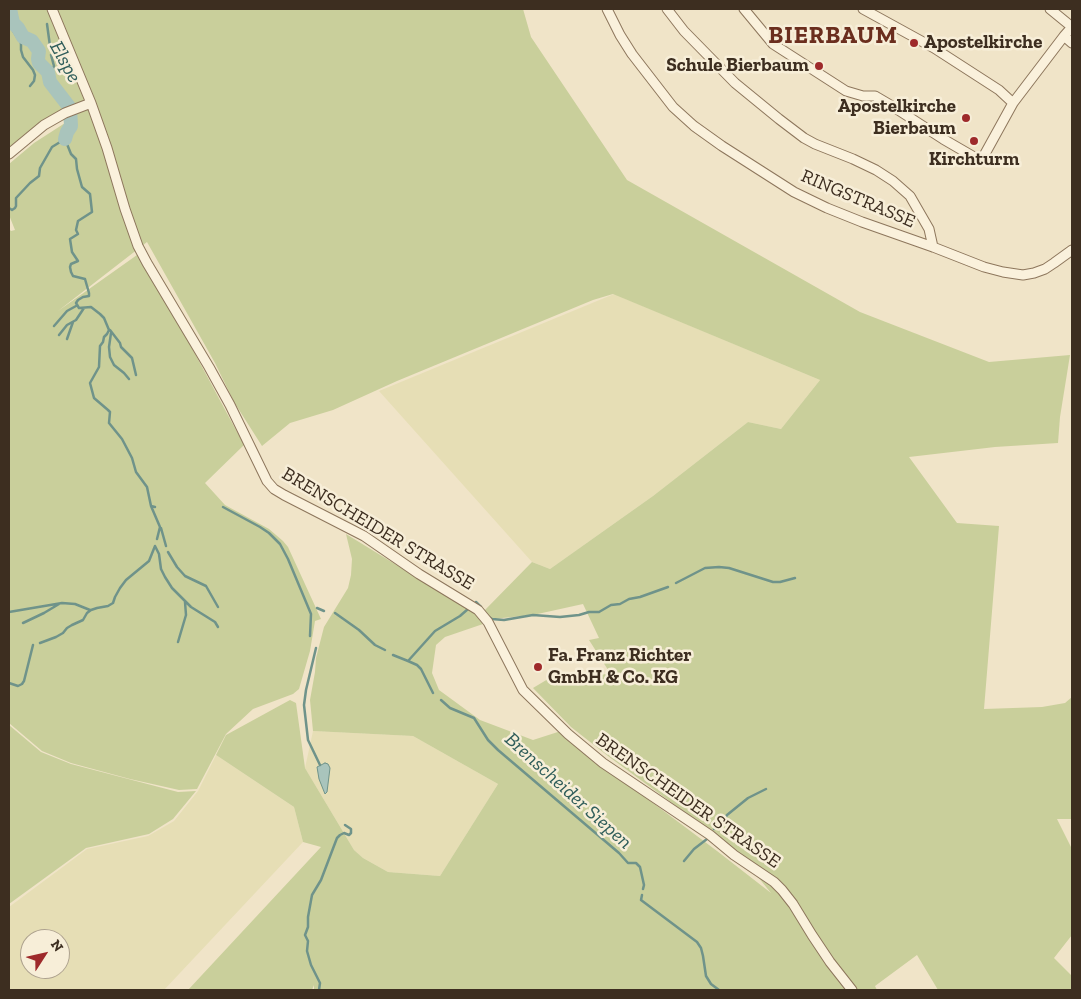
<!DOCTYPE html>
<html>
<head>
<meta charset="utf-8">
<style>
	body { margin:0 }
	#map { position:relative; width:1081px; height:999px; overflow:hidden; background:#f0e4c8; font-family:"Zilla Slab",serif }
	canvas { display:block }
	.frame { position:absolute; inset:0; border:10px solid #3d2e20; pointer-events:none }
	.north { position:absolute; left:20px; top:929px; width:50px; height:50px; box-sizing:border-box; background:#f7eed8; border:1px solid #ada18e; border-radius:50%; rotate:55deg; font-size:14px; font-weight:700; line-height:20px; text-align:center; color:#3d2e20 }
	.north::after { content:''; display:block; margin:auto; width:18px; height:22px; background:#9e2a2b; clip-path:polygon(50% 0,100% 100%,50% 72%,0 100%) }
</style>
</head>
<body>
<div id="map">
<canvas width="1081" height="999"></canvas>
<div class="frame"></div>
<div class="north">N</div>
</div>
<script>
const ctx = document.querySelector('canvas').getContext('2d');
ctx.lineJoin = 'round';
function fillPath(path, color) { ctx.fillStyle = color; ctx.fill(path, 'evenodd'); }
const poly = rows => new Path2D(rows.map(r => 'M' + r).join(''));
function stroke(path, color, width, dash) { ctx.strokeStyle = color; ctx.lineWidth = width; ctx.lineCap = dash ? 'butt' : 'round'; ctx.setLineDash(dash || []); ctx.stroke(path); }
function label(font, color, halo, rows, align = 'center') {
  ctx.font = font + ' "Zilla Slab",serif'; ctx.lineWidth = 5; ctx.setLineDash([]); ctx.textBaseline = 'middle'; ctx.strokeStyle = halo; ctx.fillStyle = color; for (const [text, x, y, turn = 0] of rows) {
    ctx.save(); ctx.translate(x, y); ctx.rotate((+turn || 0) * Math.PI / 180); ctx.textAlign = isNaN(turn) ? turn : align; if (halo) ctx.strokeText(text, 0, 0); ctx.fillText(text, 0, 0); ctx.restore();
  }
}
const farmland = poly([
	[614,294,820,380,781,429,748,422,653,496,550,569,532,562,379,391],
	[313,731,413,736,498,784,440,876,388,872,363,858,354,850,305,768],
	[216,755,294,807,303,842,164,990,9,990,9,907,87,849,148,836,174,821,198,791],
	[30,939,60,939,60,969,30,969]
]);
const green = poly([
	[9,9,523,9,531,37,627,180,860,312,989,362,1070,355,1060,417,1058,443,995,447,909,457,957,523,999,526,984,709,1042,707,1065,703,1072,697,1072,819,1057,819,1072,849,1072,935,1054,958,1072,976,1072,990,938,990,917,955,875,986,877,990,314,990,314,985,312,990,188,990,321,847,303,842,294,807,216,755,226,735,290,700,296,703,305,768,354,850,363,858,388,872,440,876,498,784,413,736,313,731,310,700,315,672,316,658,324,627,348,588,351,575,352,559,346,534,465,607,478,616,483,624,445,637,436,645,432,673,439,690,480,720,533,740,561,731,595,763,641,794,717,851,771,893,736,850,608,756,571,727,533,688,553,676,587,678,610,673,589,640,599,638,583,604,533,615,492,619,484,611,532,562,550,569,653,496,748,422,781,429,820,380,613,294,593,300,397,381,333,410,290,423,262,446,234,402,215,363,147,242,58,311,137,255,186,337,244,445,205,483,225,505,269,529,283,541,288,547,321,619,315,621,310,651,299,689,293,694,253,709,226,734,197,789,179,790,130,779,71,763,42,751,9,723,9,229,11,231,15,230,9,215,9,164,34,143,65,123,60,114,9,152],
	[9,725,41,752,71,764,178,792,196,791,173,819,149,834,86,848,9,904]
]);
const water = poly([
	[325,763,328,764,330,768,327,792,325,794,319,779,317,767,325,763]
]);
const stream = poly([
	[13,23,12,29,21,43,21,50,23,57,33,70,35,75,34,81,30,86],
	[47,24,50,46],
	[48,72,52,71,54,66,51,55],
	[9,208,12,210,15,208,16,206,16,198,30,183,39,176,40,168,52,147,65,139,71,154,76,159,77,169,82,187,90,194,92,212,78,221,76,230,78,234,70,239,72,252,78,261,71,264,70,267,71,272,73,276,85,279,89,293,89,296,83,297,78,300,76,303,79,308,91,307,100,314,104,318,109,330,107,334,104,337,103,342,100,346,99,367,90,383,94,398,108,410,110,412,109,423,122,439,132,458,136,472,147,487,151,506,155,507],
	[54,326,67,311,76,306],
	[110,330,120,343,121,347,132,358,136,375],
	[111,333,109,347,110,357,114,365,124,373,129,379],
	[59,335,67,325,76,320,84,308],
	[67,339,73,322],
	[151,506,160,527,157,539],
	[223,507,260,527,269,533,280,544,288,559,311,614,310,636],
	[161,528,166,546],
	[155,546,159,554,161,569,165,577,172,588,191,607,215,622,218,627],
	[168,552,177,567,185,576,206,586,218,607],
	[676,583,705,568,719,567,729,568,773,582,780,582,795,578],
	[476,602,481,607],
	[317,608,324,611],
	[9,612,62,603,75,604,90,610],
	[335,613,359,630,375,645,385,650],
	[489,617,492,619,504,620,533,615,560,617,579,615,589,612,599,612,611,605,620,604,629,599,640,597,668,587],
	[23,623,44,613,59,604],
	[178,642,186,615,185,602],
	[40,643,56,637,63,633,67,628,72,625,83,620,87,613,91,610,97,608,108,606,113,603,115,597,120,588,126,580,149,561,155,546],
	[316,648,306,690,304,705,308,740,320,765],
	[393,655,408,661,417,665,421,669,433,693],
	[408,661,435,631,460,616,468,609],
	[9,683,18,686,22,684,24,681,33,645],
	[441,700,450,708,474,718,488,740,498,750,619,853,628,863,636,863,640,867,644,885,643,889],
	[714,829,721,824,727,815,748,798,766,789],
	[684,861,694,849,707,839],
	[642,895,641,900,697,942,701,948,703,956,706,976,711,984,719,990],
	[319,990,320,983,311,965,307,951,308,941,305,935,308,927,308,917,312,895,321,880,337,838,340,835,344,833,349,835,351,833,351,829,345,825]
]);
const river = poly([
	[10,9,13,23,18,28,23,37,32,41,39,51,38,59,39,63,48,72,50,82,70,108,71,126,67,132,65,139]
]);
const minor = poly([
	[52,9,91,103,107,148,125,209,138,246,147,263,209,367,230,405,267,481,274,489,284,495,364,536,419,574,478,610,488,622,523,690,568,734,603,763,710,835,734,855,774,882,782,890,793,904,812,935,830,962,852,990],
	[607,9,620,35,632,54,673,107,694,126,722,146,794,192,827,208,862,222,933,247,984,267,1003,272,1023,275,1034,273,1045,269,1054,263,1072,250],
	[667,9,684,31,735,83,779,119,804,138,815,144,853,159,876,170,893,181,910,196,929,229,933,247],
	[744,9,773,44,846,91,863,96,875,96,892,106,943,139,981,161,1013,103,1064,36,1072,27],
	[863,9,934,48,999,90,1013,103],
	[1050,9,1072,27],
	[1064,36,1072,43],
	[9,154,44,125,65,113,91,103]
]);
const markers = [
	[914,43,5,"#9e2a2b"],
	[819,66,5,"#9e2a2b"],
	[966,118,5,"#9e2a2b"],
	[974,141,5,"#9e2a2b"],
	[538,667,5,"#9e2a2b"]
];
const poiNames = [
	["Apostelkirche",924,43],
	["Schule Bierbaum",809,66,"right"],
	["Apostelkirche",956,107,"right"],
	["Bierbaum",956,129,"right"],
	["Kirchturm",974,160,"center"],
	["Fa. Franz Richter",548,656],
	["GmbH & Co. KG",548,678]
];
const streetNames = [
	["RINGSTRASSE",858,199,23],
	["BRENSCHEIDER STRASSE",378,529,31],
	["BRENSCHEIDER STRASSE",688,801,35]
];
const waterNames = [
	["Elspe",65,62,61],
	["Brenscheider Siepen",568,791,42]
];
const districtNames = [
	["BIERBAUM",833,36]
];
fillPath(farmland, '#e6deb5');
fillPath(green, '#c9cf9b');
fillPath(water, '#a9c4bc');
stroke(water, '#6f938a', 1);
stroke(stream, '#6f938a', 2.5);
stroke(river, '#a9c4bc', 14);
stroke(minor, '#8d765c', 11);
stroke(minor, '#faf1dc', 9);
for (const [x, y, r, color] of markers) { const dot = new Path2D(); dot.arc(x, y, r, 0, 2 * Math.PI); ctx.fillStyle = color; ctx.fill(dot); stroke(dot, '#f7eed8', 2); }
label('bold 19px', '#3d2e20', '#f7eed8', poiNames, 'left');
label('19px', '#3d2e20', '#f7eed8', streetNames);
label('italic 20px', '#2f5d5a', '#f7eed8', waterNames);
ctx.letterSpacing = '1px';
label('bold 24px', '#6b2e1e', '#f7eed8', districtNames);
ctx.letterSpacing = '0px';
</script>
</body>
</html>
